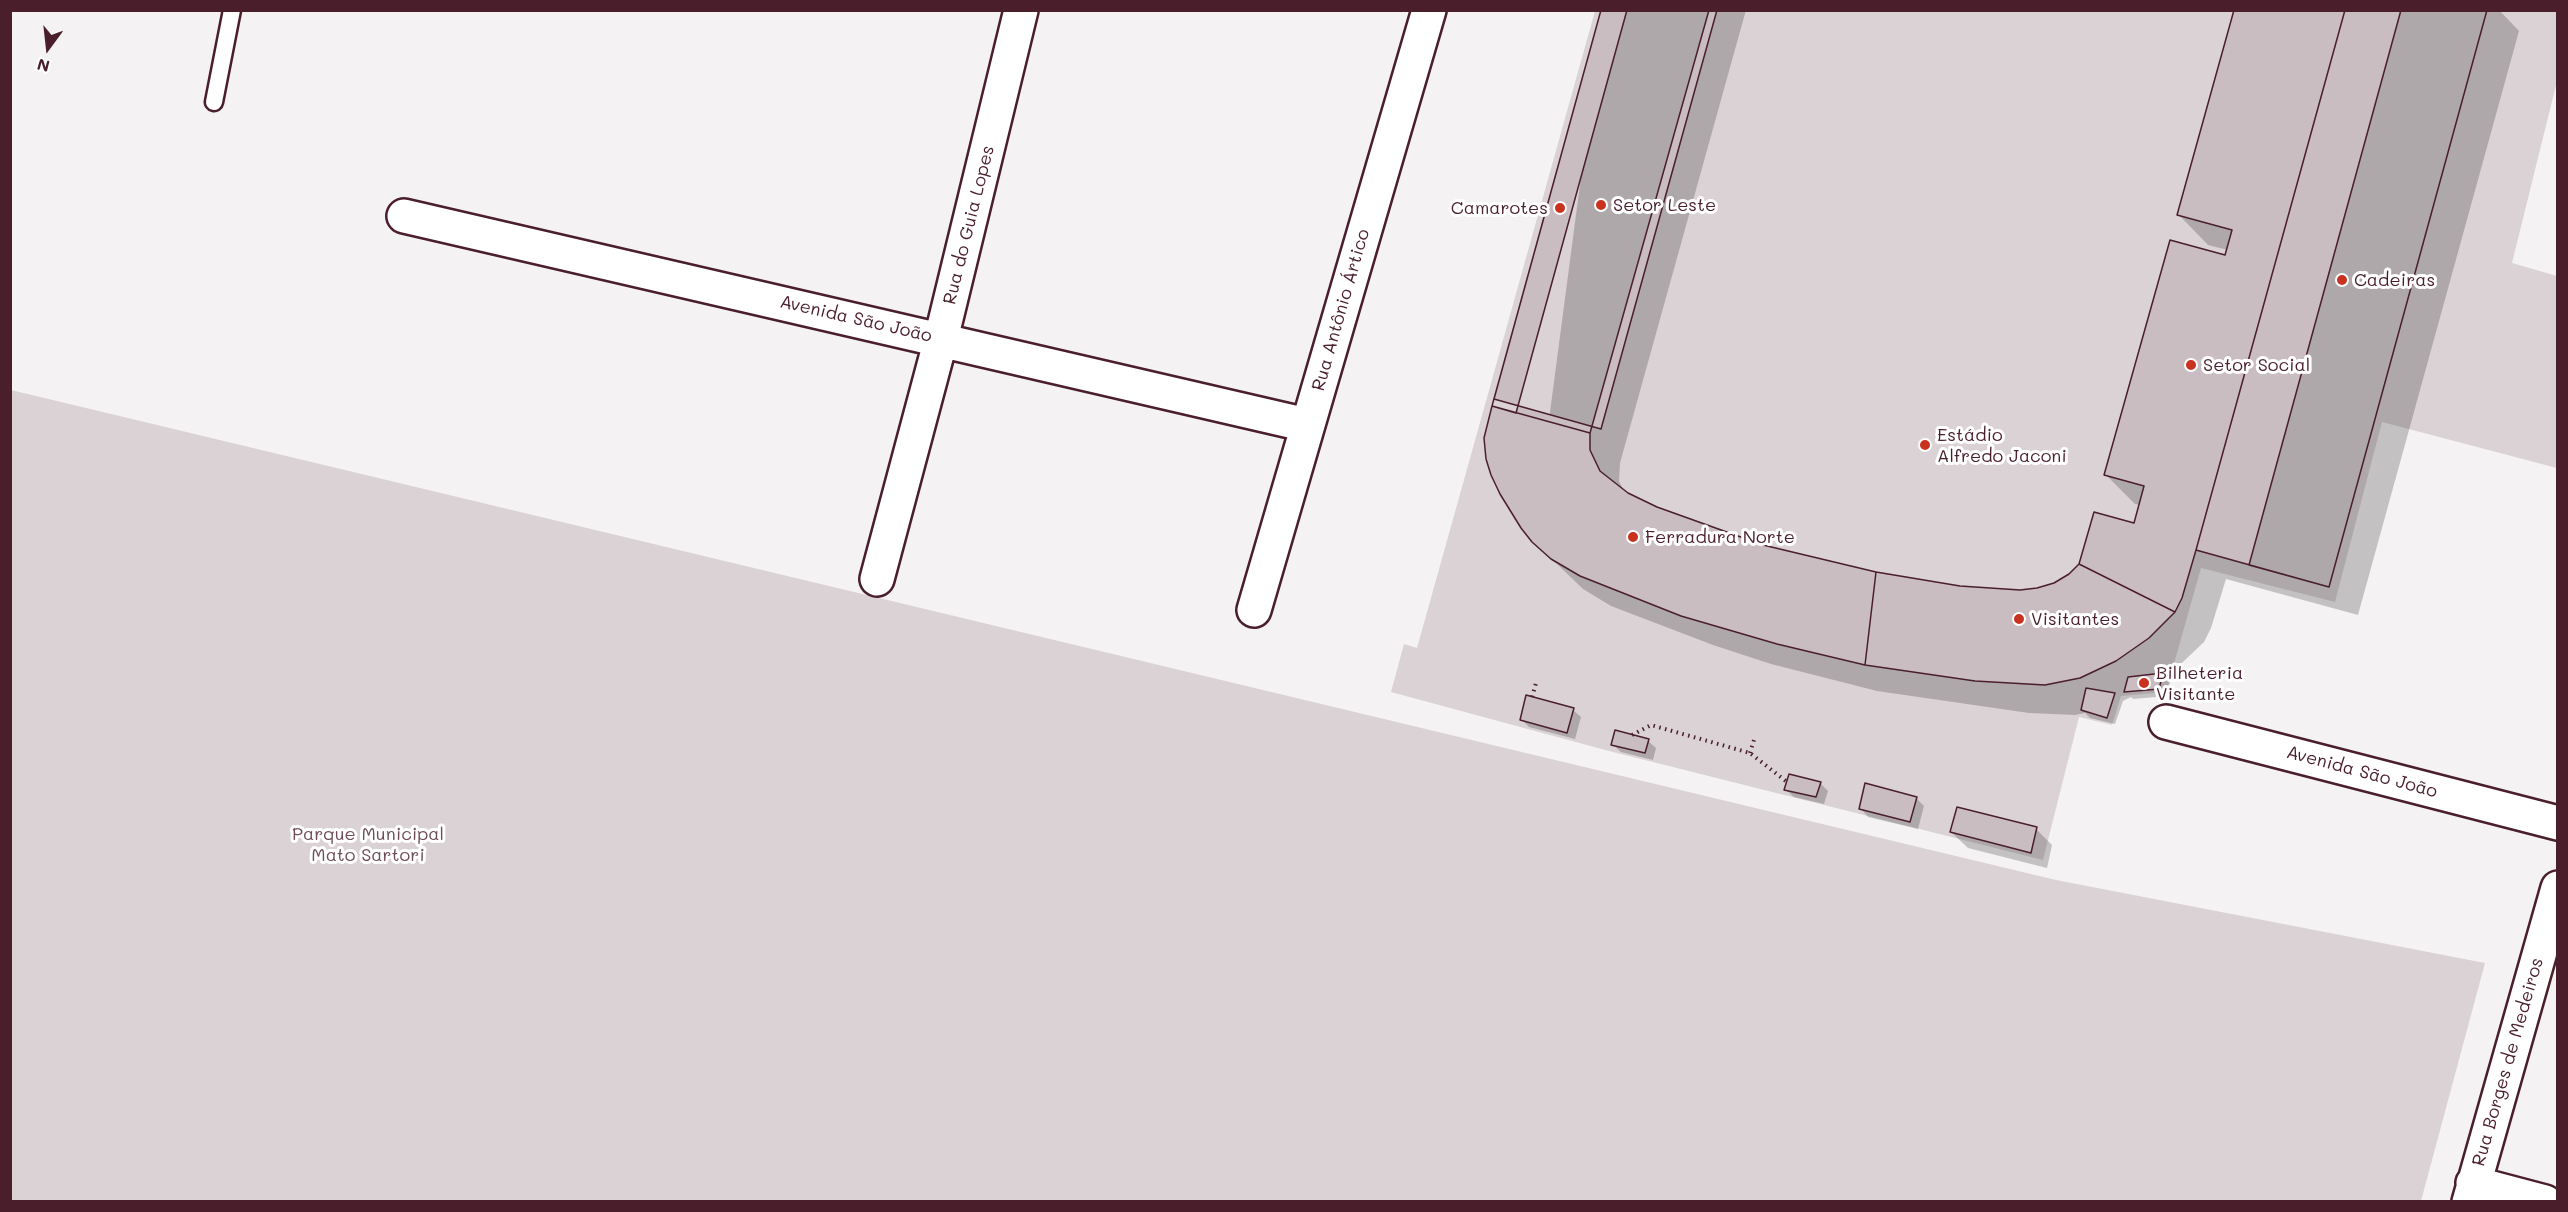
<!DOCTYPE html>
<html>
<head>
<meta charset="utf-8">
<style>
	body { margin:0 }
	#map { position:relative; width:2568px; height:1212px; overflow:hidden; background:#f4f2f2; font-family:Mali,sans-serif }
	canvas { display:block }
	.frame { position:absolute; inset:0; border:12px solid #4a1f2b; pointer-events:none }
	.north { position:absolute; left:18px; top:18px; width:60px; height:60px; -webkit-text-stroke:4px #fff; paint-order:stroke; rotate:195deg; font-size:16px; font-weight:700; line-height:24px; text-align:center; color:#4a1f2b }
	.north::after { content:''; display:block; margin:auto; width:21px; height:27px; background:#4a1f2b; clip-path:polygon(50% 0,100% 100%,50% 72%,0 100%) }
</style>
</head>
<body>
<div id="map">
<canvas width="2568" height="1212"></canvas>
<div class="frame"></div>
<div class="north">N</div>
</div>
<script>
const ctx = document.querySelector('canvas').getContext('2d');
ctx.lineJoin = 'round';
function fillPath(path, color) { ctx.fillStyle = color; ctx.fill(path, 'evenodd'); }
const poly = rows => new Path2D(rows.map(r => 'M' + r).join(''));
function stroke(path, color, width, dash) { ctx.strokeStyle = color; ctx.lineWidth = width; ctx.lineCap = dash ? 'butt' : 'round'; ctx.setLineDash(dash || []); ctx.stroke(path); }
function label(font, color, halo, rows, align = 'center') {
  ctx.font = font + ' Mali,sans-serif'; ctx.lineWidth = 6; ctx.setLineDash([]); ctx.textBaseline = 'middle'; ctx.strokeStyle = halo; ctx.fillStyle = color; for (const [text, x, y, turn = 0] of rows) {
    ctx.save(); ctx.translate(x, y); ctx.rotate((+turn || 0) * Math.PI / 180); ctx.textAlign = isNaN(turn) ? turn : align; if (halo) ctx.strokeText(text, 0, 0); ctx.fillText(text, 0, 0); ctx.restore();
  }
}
const green = poly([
	[1595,11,2557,11,2557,81,2512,263,2557,276,2557,468,2382,422,2335,602,2201,568,2166,692,2121,696,2112,725,2079,717,2043,860,1609,751,1391,692,1404,644,1417,648],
	[11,390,2056,880,2485,963,2421,1201,11,1201]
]);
const shadow = poly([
	[1603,10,1746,10,1620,463,1619,481,1625,493,1682,519,1762,546,1833,565,1960,587,2020,591,2045,588,2062,580,2135,525,2140,505,2135,504,2105,474,2226,257,2228,250,2208,245,2179,215,2236,10,2499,10,2519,31,2358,615,2226,579,2211,628,2204,642,2166,678,2170,682,2167,696,2133,699,2131,697,2123,701,2115,724,2090,718,2085,713,2075,715,2029,713,1877,691,1771,664,1713,645,1611,606,1583,589,1533,541],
	[1573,710,1581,717,1575,739,1529,727,1521,719],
	[1648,741,1656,748,1653,760,1621,752,1613,745],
	[1820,783,1828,791,1824,804,1794,797,1786,790],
	[1916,798,1924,806,1918,829,1868,817,1861,809],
	[2036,829,2052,845,2047,868,1968,848,1951,832]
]);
const building = poly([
	[1601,10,1717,10,1601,429,1494,399,1601,10],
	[1601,10,1709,10,1590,433,1492,406,1601,10],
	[1601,10,1627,10,1516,413,1492,406,1601,10],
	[2234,10,2345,10,2196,550,2182,598,2175,612,2079,564,2094,512,2134,523,2144,486,2104,475,2170,240,2225,255,2232,230,2177,215,2234,10],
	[2345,10,2487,10,2329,587,2196,550,2345,10],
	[2401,10,2487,10,2329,587,2249,565,2401,10],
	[1492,406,1590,433,1590,450,1600,471,1628,493,1657,507,1763,545,1876,572,1865,665,1777,644,1681,616,1580,576,1551,559,1532,542,1521,528,1500,494,1491,475,1486,459,1484,438,1492,406],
	[2079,564,2175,612,2149,638,2116,661,2080,678,2045,685,1975,681,1865,665,1876,572,1960,586,2020,590,2037,588,2054,583,2069,574,2079,564],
	[2163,673,2159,689,2124,692,2128,677,2163,673],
	[2086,688,2115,693,2107,718,2081,710,2086,688],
	[1526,695,1574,708,1567,733,1520,720,1526,695],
	[1615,730,1649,739,1645,753,1611,745,1615,730],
	[1789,774,1821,782,1816,797,1784,790,1789,774],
	[1865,783,1917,797,1910,822,1859,809,1865,783],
	[1957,807,2037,827,2031,853,1950,832,1957,807]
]);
const path = poly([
	[1532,697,1536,683],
	[1632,735,1651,725,1750,753,1787,782],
	[1750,753,1754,740]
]);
const lane = poly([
	[214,102,232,10]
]);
const street = poly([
	[404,216,1307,425],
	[877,579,941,339,1021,10],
	[1254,610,1429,10],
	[2166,722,2558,823],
	[2473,1183,2545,1202],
	[2469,1202,2558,888]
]);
const markers = [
	[1601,205,6,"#c8321e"],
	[1560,208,6,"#c8321e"],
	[2342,280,6,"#c8321e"],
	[2191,365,6,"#c8321e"],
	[1925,445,6,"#c8321e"],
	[1633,537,6,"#c8321e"],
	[2019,619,6,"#c8321e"],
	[2144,683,6,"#c8321e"]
];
const poiNames = [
	["Setor Leste",1613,205],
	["Camarotes",1548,208,"right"],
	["Cadeiras",2354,280],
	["Setor Social",2203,365],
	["Estádio",1937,435],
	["Alfredo Jaconi",1937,456],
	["Ferradura Norte",1645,537],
	["Visitantes",2031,619],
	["Bilheteria",2156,673],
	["Visitante",2156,694]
];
const streetNames = [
	["Rua do Guia Lopes",969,225,-76],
	["Rua Antônio Ártico",1341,310,-74],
	["Avenida São João",856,319,13],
	["Avenida São João",2362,772,15],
	["Rua Borges de Medeiros",2508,1062,-74]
];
const parkNames = [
	["Parque Municipal",368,834],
	["Mato Sartori",368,855]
];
fillPath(green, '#dbd2d5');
fillPath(shadow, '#0003');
fillPath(building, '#cabdc1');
stroke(building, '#4a1f2b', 1.5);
stroke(lane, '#4a1f2b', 21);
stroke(street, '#4a1f2b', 38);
stroke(path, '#4a1f2b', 4, [1.5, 4.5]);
stroke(lane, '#fff', 16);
stroke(street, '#fff', 33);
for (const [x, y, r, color] of markers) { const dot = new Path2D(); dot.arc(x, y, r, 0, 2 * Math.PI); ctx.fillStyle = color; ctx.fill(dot); stroke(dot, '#fff', 2); }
label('18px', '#4a1f2b', '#fff', poiNames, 'left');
label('18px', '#4a1f2b', '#fff', streetNames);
label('18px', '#6e4c56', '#fff', parkNames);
</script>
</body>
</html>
